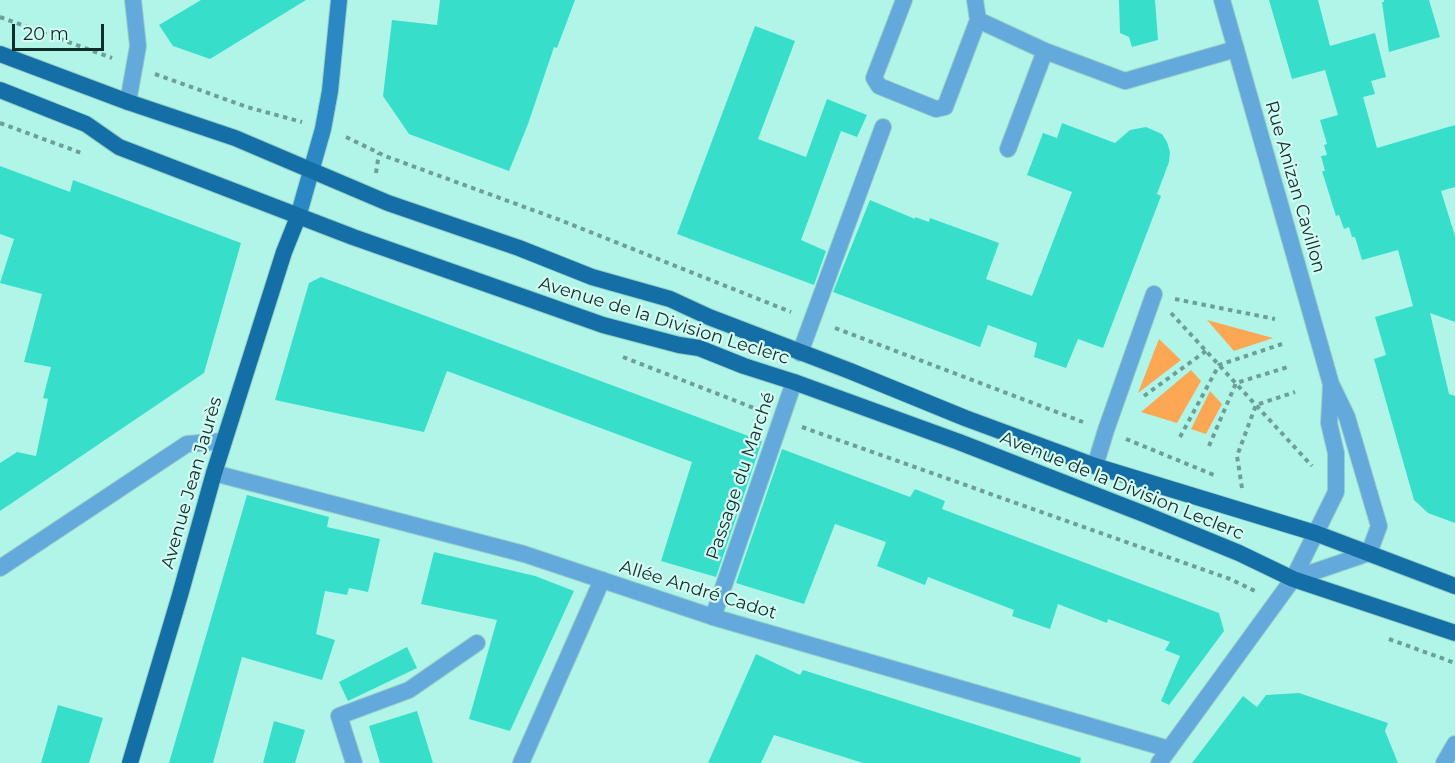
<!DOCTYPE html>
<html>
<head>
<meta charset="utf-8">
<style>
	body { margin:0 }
	#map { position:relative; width:1455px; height:763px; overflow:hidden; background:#b1f5e9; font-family:Montserrat,sans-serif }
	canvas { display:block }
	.scale { position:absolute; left:12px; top:24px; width:92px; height:27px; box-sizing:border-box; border:3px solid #112d29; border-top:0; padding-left:8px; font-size:18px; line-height:21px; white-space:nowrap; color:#112d29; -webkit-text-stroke:4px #d4fcf4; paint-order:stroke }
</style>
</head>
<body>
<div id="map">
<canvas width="1455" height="763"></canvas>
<div class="scale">20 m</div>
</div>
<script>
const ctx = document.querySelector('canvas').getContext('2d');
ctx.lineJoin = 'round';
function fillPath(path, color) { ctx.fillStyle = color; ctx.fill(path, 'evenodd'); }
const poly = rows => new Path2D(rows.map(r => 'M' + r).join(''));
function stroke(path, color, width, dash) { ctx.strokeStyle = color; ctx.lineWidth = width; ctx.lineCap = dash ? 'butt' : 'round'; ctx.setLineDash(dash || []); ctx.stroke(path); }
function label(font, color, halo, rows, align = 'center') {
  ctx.font = font + ' Montserrat,sans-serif'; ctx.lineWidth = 4.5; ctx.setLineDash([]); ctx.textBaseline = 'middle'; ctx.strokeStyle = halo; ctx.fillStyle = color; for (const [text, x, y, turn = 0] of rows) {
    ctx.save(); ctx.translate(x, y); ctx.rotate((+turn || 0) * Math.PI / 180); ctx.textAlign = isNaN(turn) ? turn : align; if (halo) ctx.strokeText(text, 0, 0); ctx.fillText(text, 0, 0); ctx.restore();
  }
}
const green = poly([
	[1207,320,1273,338,1234,351],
	[1159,339,1181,360,1138,393],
	[1191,370,1201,381,1177,423,1141,412],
	[1210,391,1222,404,1206,434,1191,429]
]);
const building = poly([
	[201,0,306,0,210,59,173,46,159,25],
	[440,0,575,0,557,48,554,47,528,124,509,171,409,134,383,96,392,20,437,25],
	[1119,0,1155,0,1158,40,1132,47,1129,37,1120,33],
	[1269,0,1318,0,1330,46,1375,33,1386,77,1371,81,1375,94,1363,97,1377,148,1455,125,1455,187,1441,191,1455,236,1455,322,1430,313,1449,394,1455,396,1455,523,1428,513,1414,500,1374,359,1386,355,1375,317,1413,306,1398,250,1362,260,1355,237,1352,237,1349,227,1344,229,1339,215,1336,216,1322,171,1325,171,1321,156,1327,155,1324,145,1327,144,1320,120,1338,115,1325,70,1292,79],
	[1384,0,1429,0,1440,37,1389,52,1382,2,1384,2],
	[755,26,795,41,758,139,806,157,827,99,867,115,857,137,841,131,801,240,826,251,814,285,677,234],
	[1062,123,1115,143,1130,130,1146,127,1162,134,1167,142,1170,152,1169,162,1157,194,1161,196,1103,348,1078,339,1066,368,1034,357,1037,343,988,325,980,347,833,292,870,200,915,219,915,217,929,222,930,218,999,243,986,279,1032,296,1072,192,1027,175,1043,133,1057,138],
	[0,166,70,192,73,180,241,243,204,373,0,511,0,463,17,452,36,456,48,399,43,398,51,367,24,362,42,294,0,283,14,239,0,234],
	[321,277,762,441,716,577,661,561,692,462,447,371,424,432,275,400,309,283],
	[782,449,910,497,915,489,945,501,942,509,1219,613,1224,631,1169,705,1161,701,1180,656,1165,650,1170,642,1108,619,1107,623,1058,604,1050,629,1012,616,1014,610,928,577,925,585,877,566,886,542,835,524,804,604,736,583],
	[247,495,329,517,327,527,380,539,368,592,349,588,347,595,325,591,316,634,335,640,322,680,242,657,213,763,169,763],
	[434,552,535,576,574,591,510,731,469,719,497,620,421,604],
	[407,647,417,668,348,701,339,682],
	[756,654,800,675,803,670,1081,758,1080,763,863,763,774,735,761,763,708,763],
	[1299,693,1388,723,1385,731,1398,763,1192,763,1243,696,1257,707,1266,695],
	[58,705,103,718,89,763,41,763],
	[417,711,433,763,380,763,369,726],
	[274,721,305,730,295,763,263,763]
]);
const path = poly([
	[0,17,112,58],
	[155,74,247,107,302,122],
	[0,123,84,154],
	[346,137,385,156,560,220,791,312],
	[376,173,379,153],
	[1175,299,1275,319],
	[1171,313,1312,466],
	[835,328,1083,422],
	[623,357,759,410],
	[1144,396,1206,351],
	[802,427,1230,579,1255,591],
	[1180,437,1219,365,1282,344],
	[1126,439,1214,475],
	[1209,446,1236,383,1288,367],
	[1242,488,1237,456,1256,405,1295,392],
	[1389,639,1455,663]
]);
const service = poly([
	[904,0,874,78,879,86,936,109,945,107,978,20,975,0],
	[978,20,1045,51,1125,81,1236,49],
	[1008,149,1045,51],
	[800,353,883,127],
	[1095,466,1106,430,1154,294],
	[713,617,794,382],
	[354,763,339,716,409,690,477,643]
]);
const pedestrian = poly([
	[521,763,602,580]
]);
const minor = poly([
	[128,102,138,46,133,0],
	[214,473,524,554,713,617,1169,749],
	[0,568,187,444,224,441],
	[1444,763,1455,744]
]);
const tertiary = poly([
	[1222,0,1331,384,1347,417,1379,526,1369,553,1293,579],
	[1159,763,1293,579,1336,492,1336,453,1329,423,1331,386]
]);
const secondary = poly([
	[298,217,323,129,330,91,339,0]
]);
const primary = poly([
	[0,54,128,102,235,138,388,203,519,248,592,277,670,299,709,317,850,371,965,418,1095,466,1315,533,1455,586],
	[0,90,86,124,119,147,353,237,603,325,679,345,699,348,744,366,794,382,959,442,1144,514,1239,553,1293,579,1455,633],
	[130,763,180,595,214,473,284,252,298,217]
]);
const streetNames = [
	["Rue Anizan Cavillon",1295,187,74],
	["Avenue de la Division Leclerc",664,321,17],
	["Passage du Marché",741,476,-71],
	["Avenue Jean Jaurès",192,483,-74],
	["Avenue de la Division Leclerc",1122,486,22],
	["Allée André Cadot",698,590,17]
];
fillPath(green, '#fca754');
fillPath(building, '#37dfca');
stroke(service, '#94d1c6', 18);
stroke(pedestrian, '#94d1c6', 18);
stroke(minor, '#94d1c6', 18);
stroke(tertiary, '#94d1c6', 18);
stroke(secondary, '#94d1c6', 18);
stroke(primary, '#94d1c6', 18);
stroke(path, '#6c9f97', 4, [4.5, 4.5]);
stroke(service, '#64a9dc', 16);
stroke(pedestrian, '#64a9dc', 16);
stroke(minor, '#64a9dc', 16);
stroke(tertiary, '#64a9dc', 16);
stroke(secondary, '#2b88c4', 16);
stroke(primary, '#146fa6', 16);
label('18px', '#112d29', '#d4fcf4', streetNames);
</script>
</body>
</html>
